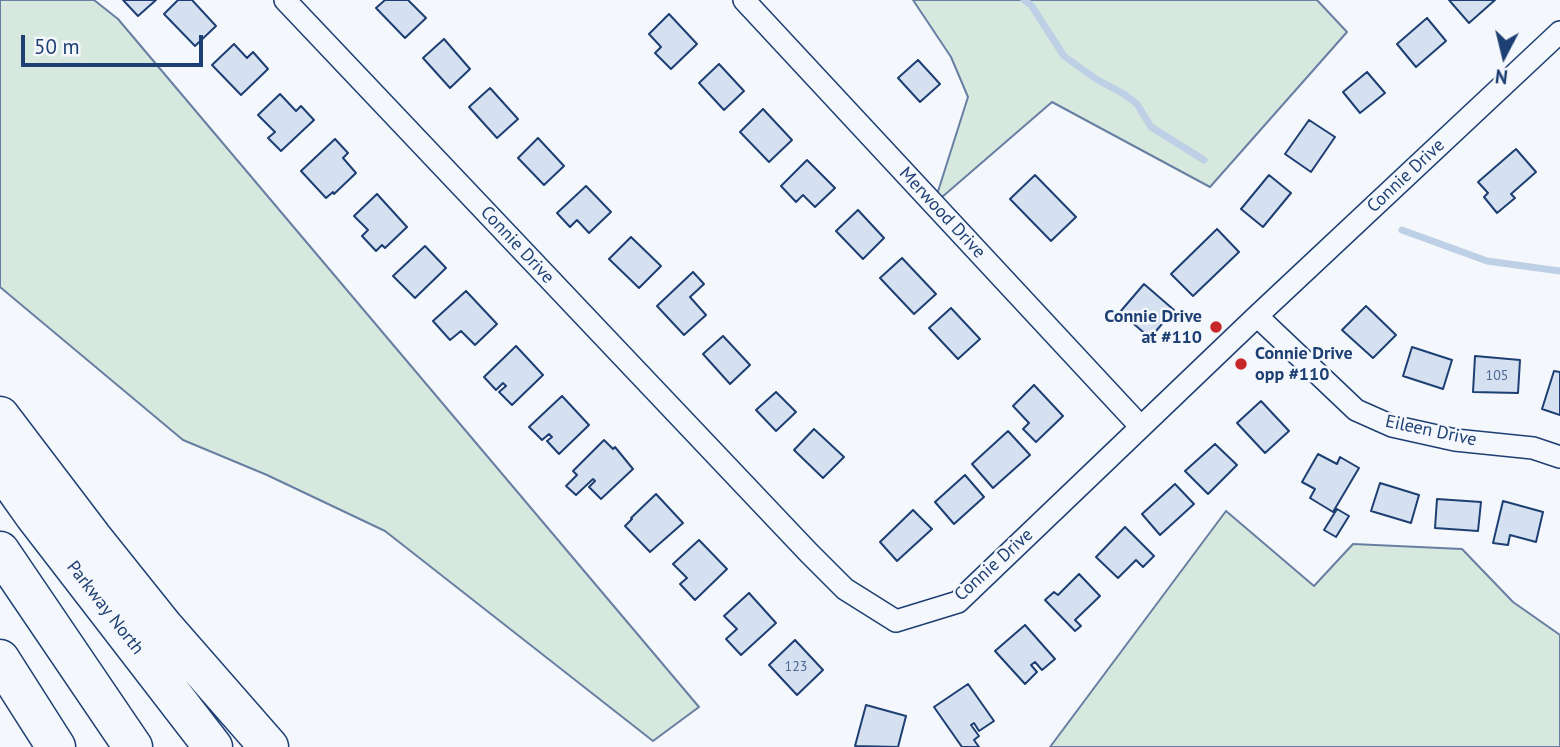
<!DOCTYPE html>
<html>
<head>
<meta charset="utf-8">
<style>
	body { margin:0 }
	#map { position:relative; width:1560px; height:747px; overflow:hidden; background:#f4f7fb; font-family:"PT Sans",sans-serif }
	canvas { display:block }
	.north { position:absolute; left:1469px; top:21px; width:70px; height:70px; -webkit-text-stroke:5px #f4f7fb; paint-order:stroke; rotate:187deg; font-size:19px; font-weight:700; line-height:28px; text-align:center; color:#1d3f73 }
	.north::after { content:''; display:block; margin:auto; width:24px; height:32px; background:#1d3f73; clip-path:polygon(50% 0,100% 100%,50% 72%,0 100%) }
	.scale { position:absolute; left:21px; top:35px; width:182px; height:32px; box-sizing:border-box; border:4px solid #1d3f73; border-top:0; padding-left:9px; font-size:21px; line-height:24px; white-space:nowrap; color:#1d3f73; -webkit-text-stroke:5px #f4f7fb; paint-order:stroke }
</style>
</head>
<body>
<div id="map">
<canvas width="1560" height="747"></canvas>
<div class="north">N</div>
<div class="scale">50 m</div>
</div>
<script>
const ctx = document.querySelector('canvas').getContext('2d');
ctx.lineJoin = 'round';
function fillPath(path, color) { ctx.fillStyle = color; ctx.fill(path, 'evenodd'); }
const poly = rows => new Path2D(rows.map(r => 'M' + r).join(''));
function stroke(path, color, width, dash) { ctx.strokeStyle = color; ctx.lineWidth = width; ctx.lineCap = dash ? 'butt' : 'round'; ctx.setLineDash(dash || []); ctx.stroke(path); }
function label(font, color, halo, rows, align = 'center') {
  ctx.font = font + ' "PT Sans",sans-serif'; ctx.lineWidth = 5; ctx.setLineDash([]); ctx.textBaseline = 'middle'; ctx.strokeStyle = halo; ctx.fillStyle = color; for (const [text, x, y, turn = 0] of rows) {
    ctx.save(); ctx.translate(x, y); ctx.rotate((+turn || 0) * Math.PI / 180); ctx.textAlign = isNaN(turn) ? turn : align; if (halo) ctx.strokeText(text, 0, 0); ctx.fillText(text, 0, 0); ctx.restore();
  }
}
const green = poly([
	[0,0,94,0,118,19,699,707,653,741,385,531,267,475,183,440,0,287,0,0],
	[913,0,1317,0,1347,32,1210,187,1052,102,934,204,968,97,951,57,913,0],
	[1226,511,1314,586,1353,544,1462,549,1513,602,1560,635,1560,747,1050,747,1226,511]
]);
const stream = poly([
	[1024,0,1031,5,1064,56,1096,79,1124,94,1137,104,1151,127,1204,160],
	[1402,230,1487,261,1560,271]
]);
const building = poly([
	[123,0,156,0,138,16,123,0],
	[178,0,192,0,216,26,195,46,164,14,178,0],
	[385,0,408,0,426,18,405,38,376,8,385,0],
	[1449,0,1495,0,1469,23,1449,0],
	[669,14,697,44,671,69,655,53,661,47,649,34,669,14],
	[1427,18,1446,41,1416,67,1397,44,1427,18],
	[444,39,470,69,450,88,423,58,444,39],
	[234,44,247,58,253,52,268,69,241,95,212,65,234,44],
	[918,60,940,84,920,102,898,78,918,60],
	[719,64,744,91,724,110,699,83,719,64],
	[1367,72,1385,93,1360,113,1343,92,1367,72],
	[490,88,518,119,497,138,469,107,490,88],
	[280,94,296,111,301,106,314,120,281,151,268,138,275,132,258,115,280,94],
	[763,109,792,140,769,162,740,132,763,109],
	[1309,120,1335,137,1311,172,1285,154,1309,120],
	[538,138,564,166,544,185,518,158,538,138],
	[335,139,348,153,343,158,356,173,334,194,333,192,326,198,301,171,335,139],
	[1516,149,1536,172,1511,194,1515,198,1497,213,1484,197,1488,193,1478,182,1516,149],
	[807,160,835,188,815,207,803,195,796,202,781,186,807,160],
	[1035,175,1076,217,1051,241,1010,199,1035,175],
	[1269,175,1291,193,1263,227,1241,209,1269,175],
	[586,186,611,212,589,233,577,220,570,227,557,213,586,186],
	[377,194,407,227,385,248,382,245,376,251,362,236,368,230,354,216,377,194],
	[858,210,884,238,863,259,836,231,858,210],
	[1217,229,1239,252,1193,296,1171,274,1217,229],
	[631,237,661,266,639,288,609,259,631,237],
	[425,246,446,268,415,298,393,276,425,246],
	[902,258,936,294,914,314,880,278,902,258],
	[693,272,704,284,690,297,706,315,684,335,657,306,693,272],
	[1144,284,1174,310,1150,338,1120,312,1144,284],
	[466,291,497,324,475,345,461,331,450,340,433,321,466,291],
	[1366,306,1396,335,1373,358,1342,330,1366,306],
	[951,308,980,339,958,359,929,328,951,308],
	[723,336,750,365,730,384,703,354,723,336],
	[516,346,543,375,512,405,499,392,506,386,503,383,496,390,484,377,516,346],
	[1412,347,1452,360,1443,389,1403,376,1412,347],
	[1475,356,1520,360,1518,393,1473,392,1475,356],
	[1554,371,1560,372,1560,415,1542,409,1554,371],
	[1034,385,1063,416,1036,442,1023,429,1029,423,1013,406,1034,385],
	[776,392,796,412,776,431,756,410,776,392],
	[562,396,589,425,559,454,547,441,552,437,549,434,542,440,529,427,562,396],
	[1261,401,1289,431,1265,453,1237,423,1261,401],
	[814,429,844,457,823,478,794,450,814,429],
	[1008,431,1030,455,993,488,972,464,1008,431],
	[604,440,613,449,615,447,633,469,601,499,589,487,595,481,593,479,576,495,566,486,577,475,573,471,604,440],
	[1215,444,1237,465,1208,494,1185,471,1215,444],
	[1318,454,1337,464,1340,457,1359,468,1333,512,1310,498,1315,489,1302,482,1318,454],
	[965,475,984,497,954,524,935,502,965,475],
	[1380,483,1419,495,1411,523,1371,511,1380,483],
	[1175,484,1194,504,1160,535,1142,514,1175,484],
	[656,494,683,523,650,552,625,526,632,519,631,518,656,494],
	[1437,499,1481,502,1478,531,1435,528,1437,499],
	[1503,501,1543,512,1536,542,1510,535,1508,545,1493,543,1503,501],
	[1337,509,1349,516,1336,537,1324,530,1337,509],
	[913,510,932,529,897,561,880,542,913,510],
	[1125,527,1154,556,1143,567,1136,560,1118,578,1096,557,1125,527],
	[699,540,727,569,695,600,680,584,687,578,673,564,699,540],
	[1079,574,1100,596,1075,620,1081,626,1075,631,1045,600,1054,592,1058,595,1079,574],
	[749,593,776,623,741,655,726,639,737,629,724,616,749,593],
	[1025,625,1055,659,1042,670,1035,662,1031,665,1037,672,1025,684,995,651,1025,625],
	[795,640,823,670,797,695,769,665,795,640],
	[968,684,994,721,979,731,974,723,971,725,979,736,974,740,979,747,962,747,934,707,968,684],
	[866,705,906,716,898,747,855,746,866,705]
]);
const street = poly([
	[285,0,809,553,845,589,896,621,958,602,1257,316,1560,32],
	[744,0,1141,427],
	[1257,316,1356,410,1392,426,1455,440,1533,448,1560,457]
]);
const highway = poly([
	[0,416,92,537,164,627,269,747],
	[0,467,34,515,213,747],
	[0,551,133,747],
	[0,659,56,747]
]);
const markers = [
	[1216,327,7,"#c62828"],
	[1241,364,7,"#c62828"]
];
const numberNames = [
	["105",1497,376],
	["123",796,667]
];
const streetNames = [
	["Connie Drive",1406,176,-43],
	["Merwood Drive",942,213,47],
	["Connie Drive",517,245,47],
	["Eileen Drive",1431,431,12],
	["Connie Drive",994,565,-42],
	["Parkway North",105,608,52]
];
const poiNames = [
	["Connie Drive",1202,317],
	["at #110",1202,338],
	["Connie Drive",1255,354,"left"],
	["opp #110",1255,375,"left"]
];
fillPath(green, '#d7e8df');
stroke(green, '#687fa3', 2);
stroke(stream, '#bed0e5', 7);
fillPath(building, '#d5e0f0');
stroke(building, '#1d3f73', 2);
stroke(street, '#1d3f73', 24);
stroke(highway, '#1d3f73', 41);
stroke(street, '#f4f7fb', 21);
stroke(highway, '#f4f7fb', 38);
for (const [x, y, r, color] of markers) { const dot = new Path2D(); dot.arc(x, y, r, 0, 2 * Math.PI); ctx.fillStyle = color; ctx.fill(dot); stroke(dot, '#f4f7fb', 2.5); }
label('14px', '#4b6792', null, numberNames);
label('18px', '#1d3f73', '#f4f7fb', streetNames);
label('bold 18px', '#1d3f73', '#f4f7fb', poiNames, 'right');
</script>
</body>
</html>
